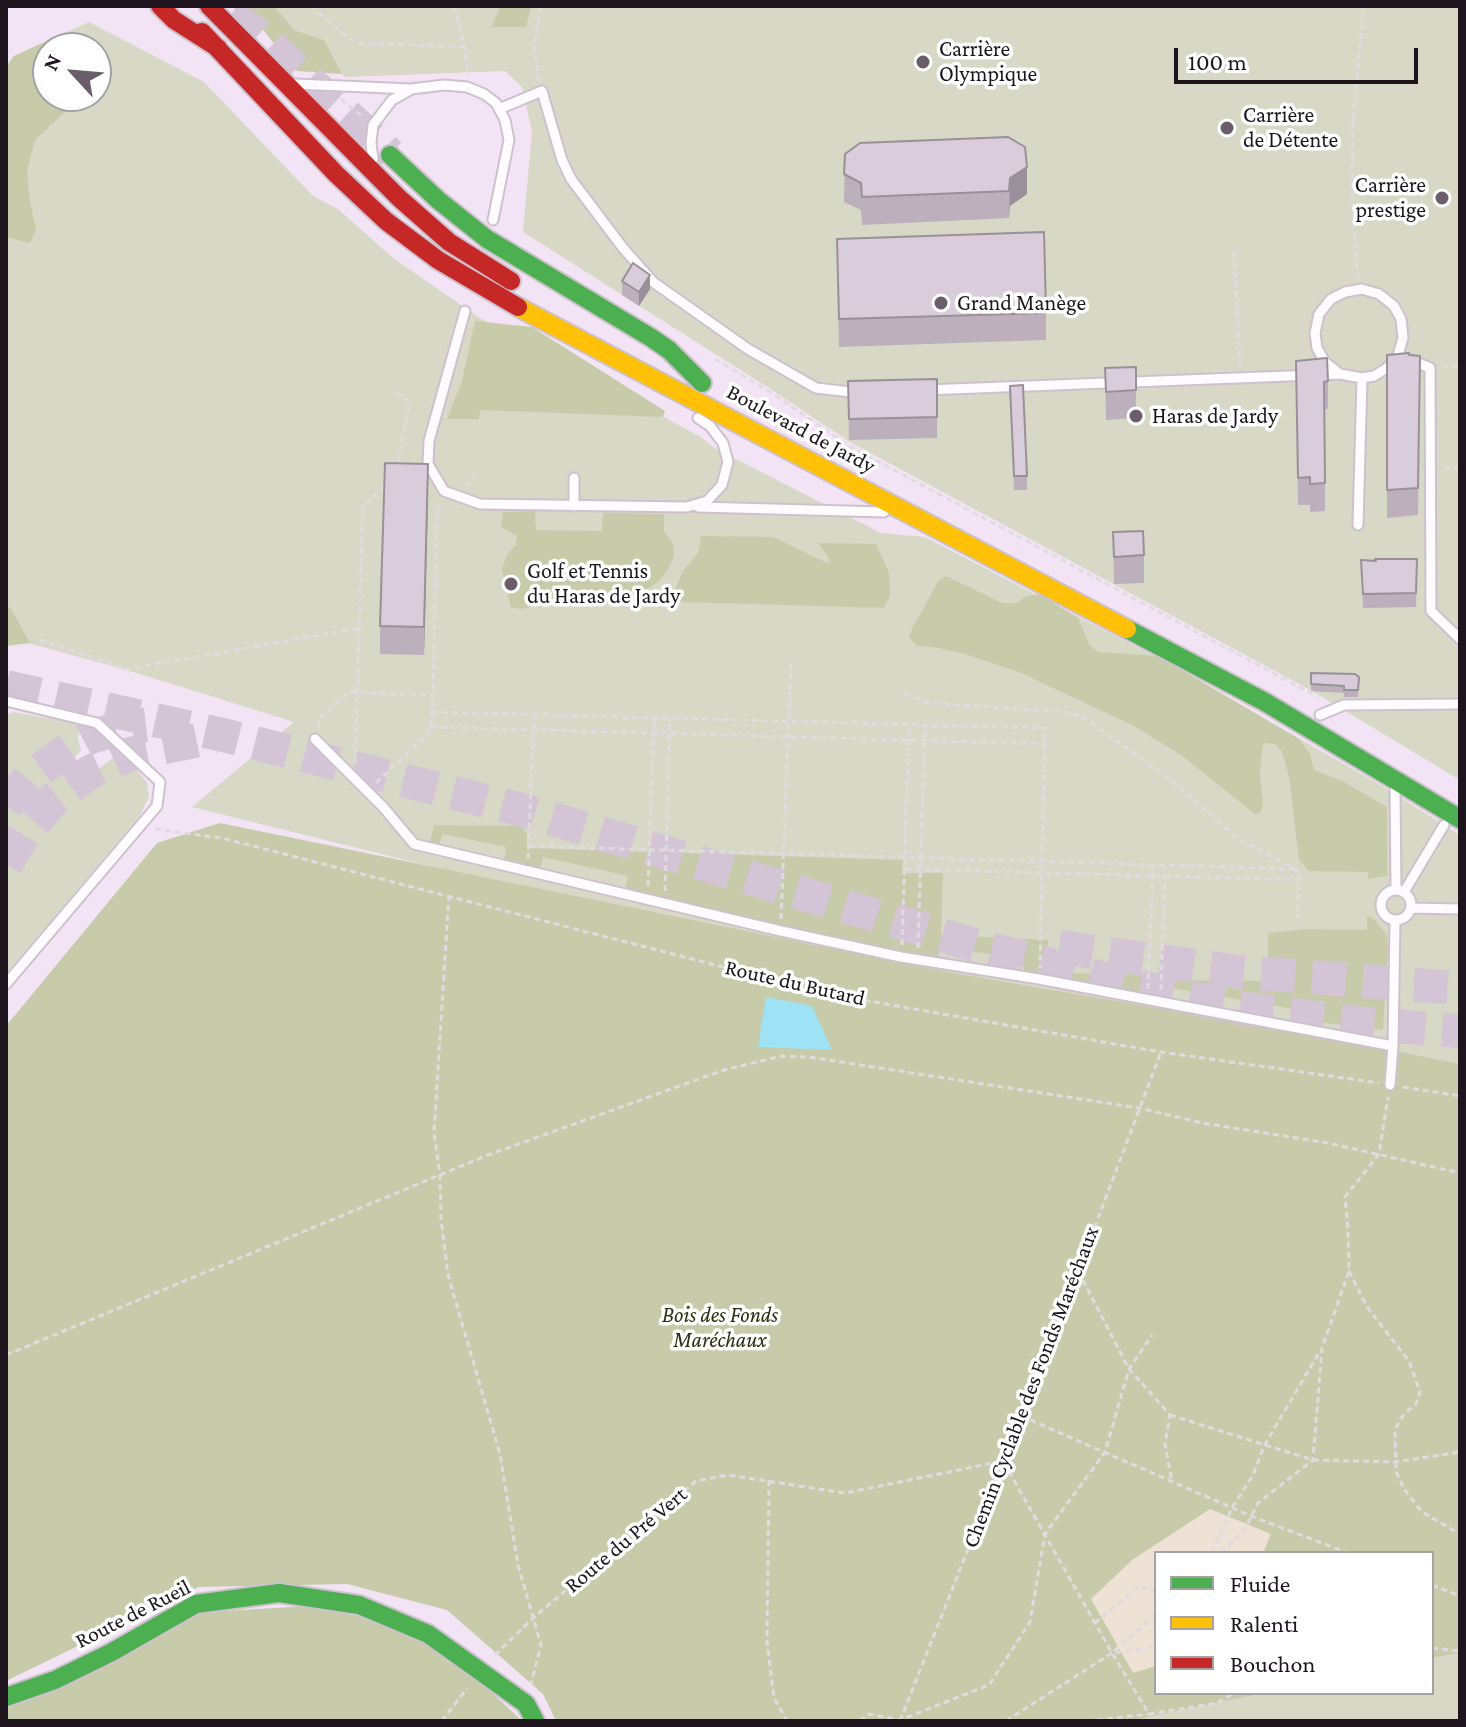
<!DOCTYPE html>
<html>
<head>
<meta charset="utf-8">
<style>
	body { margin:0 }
	#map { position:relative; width:1466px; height:1727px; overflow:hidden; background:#f3e4f5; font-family:"Crimson Pro",serif }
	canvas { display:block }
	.frame { position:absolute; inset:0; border:8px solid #1d141e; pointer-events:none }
	.legend { position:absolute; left:1154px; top:1551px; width:280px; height:144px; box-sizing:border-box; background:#fff; border:2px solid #a5a1a5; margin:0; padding:10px 14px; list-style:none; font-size:24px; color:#1d141e }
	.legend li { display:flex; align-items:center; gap:16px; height:40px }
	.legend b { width:40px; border:2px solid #a5a1a5 }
	.north { position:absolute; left:32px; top:32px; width:80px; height:80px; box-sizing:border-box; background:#fff; border:2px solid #a5a1a5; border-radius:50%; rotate:296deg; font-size:22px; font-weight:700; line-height:32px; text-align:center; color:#1d141e }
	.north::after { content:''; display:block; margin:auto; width:28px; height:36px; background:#685d69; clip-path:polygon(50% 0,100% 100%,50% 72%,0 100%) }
	.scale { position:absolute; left:1174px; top:48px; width:244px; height:36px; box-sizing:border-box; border:4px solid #1d141e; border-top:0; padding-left:10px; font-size:24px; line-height:28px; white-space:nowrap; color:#1d141e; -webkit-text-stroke:6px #fff; paint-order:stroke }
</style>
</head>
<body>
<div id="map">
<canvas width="1466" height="1727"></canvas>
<div class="frame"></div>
<ul class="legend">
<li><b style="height:10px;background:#4caf50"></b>Fluide</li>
<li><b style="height:10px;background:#ffc107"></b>Ralenti</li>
<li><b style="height:10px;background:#c62828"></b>Bouchon</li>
</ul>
<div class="north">N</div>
<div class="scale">100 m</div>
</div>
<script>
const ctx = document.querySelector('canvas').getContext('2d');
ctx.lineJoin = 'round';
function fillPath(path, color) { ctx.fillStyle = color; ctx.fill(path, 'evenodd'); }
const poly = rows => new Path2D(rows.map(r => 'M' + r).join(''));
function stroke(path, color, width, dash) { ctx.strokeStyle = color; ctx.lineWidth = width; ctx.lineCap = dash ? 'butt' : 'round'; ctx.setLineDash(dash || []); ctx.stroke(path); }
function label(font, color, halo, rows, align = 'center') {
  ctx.font = font + ' "Crimson Pro",serif'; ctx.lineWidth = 7; ctx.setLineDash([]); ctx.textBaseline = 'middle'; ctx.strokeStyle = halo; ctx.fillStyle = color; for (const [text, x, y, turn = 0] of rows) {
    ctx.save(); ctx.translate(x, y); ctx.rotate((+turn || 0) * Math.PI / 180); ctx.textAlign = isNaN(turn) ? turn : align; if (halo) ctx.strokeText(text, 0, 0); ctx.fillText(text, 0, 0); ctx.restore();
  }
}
const green = poly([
	[267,6,1460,6,1460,780,1312,691,848,441,775,392,523,232,532,132,522,87,505,71,345,77],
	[89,22,204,82,313,196,338,209,393,258,480,318,699,436,716,449,881,533,925,537,1175,667,1382,786,1460,835,1460,1073,567,900,192,807,294,722,130,671,6,637,6,67,14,56],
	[48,48,96,48,96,96,48,96],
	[13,712,81,724,78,739,81,751,66,765,77,784,113,758,123,755,130,760,147,783,149,797,139,817,6,974,6,715],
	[1460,1653,1460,1721,1130,1721,1265,1693,1432,1693,1432,1658]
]);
const forest = poly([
	[243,6,274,6,294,30,324,40,342,74,297,71],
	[500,6,531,6,526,27,492,27],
	[51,39,57,48,48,48,48,96,76,96,66,111,35,140,27,171,30,203,36,230,30,243,6,237,6,67,14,56],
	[475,321,532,327,665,411,663,417,480,410,479,419,447,419,462,381],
	[535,511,536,530,602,531,603,513,664,514,664,531,673,543,674,556,668,570,658,582,647,589,549,602,522,609,511,607,502,569,507,555,516,545,517,536,501,527,503,512],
	[701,536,773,537,827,563,830,560,818,543,876,544,889,573,890,596,884,608,680,602,676,600,673,593,683,571,698,553],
	[946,576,1002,603,1017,603,1026,596,1040,594,1078,618,1090,646,1099,652,1158,656,1299,739,1310,754,1314,770,1344,782,1387,807,1387,876,1368,879,1368,872,1309,871,1299,860,1289,776,1282,752,1275,744,1263,743,1260,774,1263,802,1261,812,1255,814,1181,755,1134,726,1019,672,965,654,934,647,917,646,909,637,913,627,939,580],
	[6,604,11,609,30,643,6,646],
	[220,823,936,970,1308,1034,1460,1064,1460,1653,1432,1658,1432,1553,1156,1553,1156,1693,1265,1693,1130,1721,556,1721,543,1694,447,1610,347,1584,199,1587,6,1681,6,1026,157,843],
	[434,825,521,826,527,834,527,848,903,860,902,873,943,873,941,935,1048,940,1048,973,1140,974,1171,980,1268,981,1268,933,1308,929,1367,930,1367,916,1374,919,1387,935,1388,946,1383,1030,1310,1021,1311,1012,1171,988,1170,999,1027,974,1018,958,940,947,938,958,795,929,625,890,628,876,543,857,540,870,504,861,506,847,443,834,439,845,430,842],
	[344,1604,434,1638,522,1721,6,1721,6,1709,205,1612]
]);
const sand = poly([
	[1210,1509,1271,1534,1263,1553,1156,1553,1156,1666,1133,1673,1091,1599,1132,1560]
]);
const water = poly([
	[766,997,812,1006,832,1050,758,1047]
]);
const highwayTunnel = poly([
	[230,16,258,35,390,155],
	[6,687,223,735,526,811,975,945,1120,983,1240,1008,1366,1024,1460,1031],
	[6,805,29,777,72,747,91,737,120,728,146,725],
	[6,864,26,831,55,798,90,772,130,754,214,737],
	[1059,947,1239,972,1460,988]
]);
const path = poly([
	[311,6,347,37,360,43,465,47],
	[454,6,465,47,468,76],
	[539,81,534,46,541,6],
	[341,99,363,117],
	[1234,251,1240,366],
	[1359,278,1356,263,1352,191,1353,121,1364,6],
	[715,359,772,393,849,446,1318,697],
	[1442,367,1460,366],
	[396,393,407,400,409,408,397,464],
	[1444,469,1460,468],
	[465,485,476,476],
	[40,640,127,669,360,628],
	[905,694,930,703,1064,712,1083,717,1171,780,1240,840,1299,871,1298,918],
	[432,712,1045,728,1040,968],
	[431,727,1045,744],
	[318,728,321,717,349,692,433,696,437,508,443,503],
	[355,763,363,507,386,484],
	[376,783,430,732,433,696],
	[155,829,222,838,828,994,1161,1052,1379,1083],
	[529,846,1294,869],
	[528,859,534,715],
	[905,869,1299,880],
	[648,886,654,718],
	[665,891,670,718],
	[449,895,434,1132,440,1175,441,1219,448,1275,500,1454,518,1565,541,1645,531,1684],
	[781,919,791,663],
	[902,945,909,725],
	[918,948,925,725],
	[1148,989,1153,864],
	[1161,990,1165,866],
	[1403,1087,1460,1096],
	[1078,1271,1129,1369,1170,1415,1165,1444,1172,1482],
	[1349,1271,1367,1307,1409,1361,1420,1392,1416,1404,1404,1414,1395,1429,1396,1471,1404,1489,1422,1512,1460,1534],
	[6,1355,488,1155,724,1070,782,1056,809,1057,1139,1108,1202,1123,1328,1143,1460,1173],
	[1170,1415,1313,1460,1395,1462,1460,1452],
	[1021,1416,1251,1516,1348,1553],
	[769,1480,767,1641,774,1698,787,1721],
	[1212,1553,1232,1508,1253,1475,1264,1446,1320,1351],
	[1221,1553,1245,1529,1258,1503,1313,1460,1322,1348,1349,1271,1348,1228,1345,1197,1379,1154,1388,1097],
	[1432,1585,1460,1596],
	[1156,1614,1112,1653,1149,1714,1217,1703,1234,1693],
	[1095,1623,1139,1586,1156,1591],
	[1432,1648,1460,1651],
	[495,1655,533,1618,696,1481,728,1475,845,1493,1003,1461,1112,1653],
	[442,1721,467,1688],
	[860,1721,869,1714,900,1720,989,1685,1030,1622,1045,1534,1105,1452,1129,1369,1152,1335],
	[900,1721,1078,1271,1161,1052],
	[1006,1721,1112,1653,1148,1648,1156,1641],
	[1087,1721,1149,1714]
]);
const lane = poly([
	[296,84,411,89,444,85,467,87,484,94,496,103,505,120,509,140,493,220],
	[499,109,542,91,562,160,571,179,623,248,653,282,748,349,816,388,859,393],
	[373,159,371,143,373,125,392,100,410,90],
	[465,311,429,441,428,464,444,491,480,504,687,507,707,501,722,485,728,462,723,443,710,426,698,418],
	[1409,359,1430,368,1431,611,1460,639],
	[925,390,1340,374,1362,378,1374,376,1387,368,1398,355,1403,338,1401,319,1394,306,1379,294,1362,289,1345,292,1331,299,1319,314,1315,333,1317,348,1325,362,1340,374],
	[574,478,574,506],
	[698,507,884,512],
	[1358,525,1362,378],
	[6,701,97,723,160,782,157,806,6,984],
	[1320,715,1344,705,1460,704],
	[315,739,384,808,414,844,781,931,901,957,1039,979,1393,1046],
	[1395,786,1396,890],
	'1381 905a15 15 0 1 1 30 0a15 15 0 1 1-30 0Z',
	[1404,892,1444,825],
	[1411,908,1460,909],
	[1390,1085,1393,1046,1395,921]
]);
const fast = poly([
	[390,155,438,200,487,239,650,337,669,350,702,383],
	[1127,629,1265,702,1460,819],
	[6,1697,55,1680,112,1652,196,1604,279,1593,359,1605,428,1634,526,1704,535,1721]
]);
const slow = poly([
	[518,307,1127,629]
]);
const jam = poly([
	[160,6,174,20,218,48],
	[209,6,399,198,449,242,511,281],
	[202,32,336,174,386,221,438,260,518,307]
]);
const wall = poly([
	[845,154,1027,194,1010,206,1009,218,862,225,861,210,844,202],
	[837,239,1046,313,1046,340,839,347],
	[622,281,650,289,639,306,622,295],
	[1387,355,1420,356,1418,515,1387,518],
	[1296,361,1328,381,1328,409,1325,409,1325,511,1310,512,1310,505,1298,505],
	[1136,367,1136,418,1106,420,1105,368],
	[937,379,937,438,849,440,848,381],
	[1010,386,1027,476,1027,490,1014,490],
	[428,492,424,655,380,654,380,626],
	[1113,532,1144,555,1144,583,1114,584],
	[1417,559,1416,607,1363,608,1361,560],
	[1311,673,1359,677,1358,697,1344,697,1344,693,1311,691]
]);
const shadedWall = poly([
	[1027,167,1027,194,1010,206,1009,218,1010,178],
	[650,275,650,289,639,306,639,292],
	[428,464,428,492,424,655,424,627]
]);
const building = poly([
	[1008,137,1025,147,1027,167,1010,178,1009,191,862,197,861,183,844,174,845,154,860,143,1008,137],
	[1044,232,1046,313,839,319,837,239,1044,232],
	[633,263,650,275,639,292,622,281,633,263],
	[1409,353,1409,355,1420,356,1418,488,1387,490,1387,355,1409,353],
	[1327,358,1328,381,1324,382,1325,483,1310,484,1310,477,1298,478,1296,361,1327,358],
	[1136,367,1136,390,1106,392,1105,368,1136,367],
	[937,379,937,417,849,419,848,381,937,379],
	[1023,385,1027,476,1014,476,1010,386,1023,385],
	[385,463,428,464,424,627,380,626,385,463],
	[1143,531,1144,555,1114,557,1113,532,1143,531],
	[1375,559,1417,559,1416,593,1363,594,1361,560,1376,561,1375,559],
	[1311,673,1355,674,1359,677,1358,690,1344,690,1344,686,1311,684,1311,673]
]);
const markers = [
	[923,62,8,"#685d69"],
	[1227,128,8,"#685d69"],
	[1442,198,8,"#685d69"],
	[941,303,8,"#685d69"],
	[1136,416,8,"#685d69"],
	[511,584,8,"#685d69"]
];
const poiNames = [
	["Carrière",939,49],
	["Olympique",939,74],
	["Carrière",1243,115],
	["de Détente",1243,140],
	["Carrière",1426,185,"right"],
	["prestige",1426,210,"right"],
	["Grand Manège",957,303],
	["Haras de Jardy",1152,416],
	["Golf et Tennis",527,571],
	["du Haras de Jardy",527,596]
];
const streetNames = [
	["Boulevard de Jardy",801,429,28],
	["Route du Butard",795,983,13],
	["Chemin Cyclable des Fonds Maréchaux",1031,1387,-69],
	["Route du Pré Vert",626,1540,-40],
	["Route de Rueil",133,1614,-27]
];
const parkNames = [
	["Bois des Fonds",720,1315],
	["Maréchaux",720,1340]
];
fillPath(green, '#d8d8c7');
fillPath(forest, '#c7cbaa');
fillPath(sand, '#eee1d5');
fillPath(water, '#9ee3f5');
stroke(highwayTunnel, '#d3c5d5', 34, [34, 17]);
stroke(lane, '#cdc1ce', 13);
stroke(fast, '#cdc1ce', 22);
stroke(slow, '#cdc1ce', 22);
stroke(jam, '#cdc1ce', 22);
stroke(path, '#dfdbe0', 3, [6, 4]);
stroke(lane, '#fdfbfe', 9);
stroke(fast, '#4caf50', 18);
stroke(slow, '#ffc107', 18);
stroke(jam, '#c62828', 18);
fillPath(wall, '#bbb0bc');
fillPath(shadedWall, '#999099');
fillPath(building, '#dacddb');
stroke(building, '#999099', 2);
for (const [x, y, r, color] of markers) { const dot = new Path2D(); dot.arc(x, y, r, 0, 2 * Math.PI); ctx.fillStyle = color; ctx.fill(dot); stroke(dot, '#fff', 3); }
label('22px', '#1d141e', '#fff', poiNames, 'left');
label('22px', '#1d141e', '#fff', streetNames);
label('italic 22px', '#282f0f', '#fff', parkNames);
</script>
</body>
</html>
